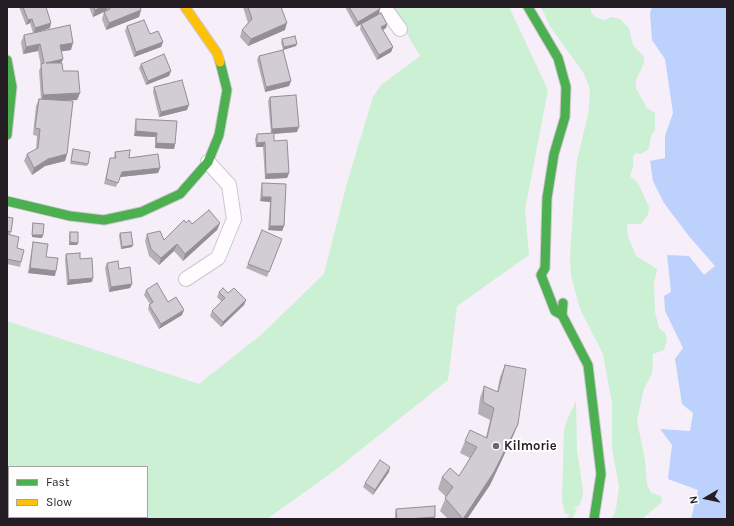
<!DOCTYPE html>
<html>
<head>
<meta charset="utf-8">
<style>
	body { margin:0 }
	#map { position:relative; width:734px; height:526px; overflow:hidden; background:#f6eef8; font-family:Karla,sans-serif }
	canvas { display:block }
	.frame { position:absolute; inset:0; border:8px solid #241e24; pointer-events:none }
	.legend { position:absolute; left:8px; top:466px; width:140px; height:52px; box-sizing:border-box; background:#fefefe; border:1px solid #a7a4a7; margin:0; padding:5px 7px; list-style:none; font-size:12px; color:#241e24 }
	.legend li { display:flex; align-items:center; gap:8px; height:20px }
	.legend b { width:20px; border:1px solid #a7a4a7 }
	.north { position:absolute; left:686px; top:478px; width:40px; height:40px; -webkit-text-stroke:3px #fefefe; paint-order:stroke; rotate:261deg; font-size:11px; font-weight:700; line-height:16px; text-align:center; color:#241e24 }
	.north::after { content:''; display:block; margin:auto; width:14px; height:18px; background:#241e24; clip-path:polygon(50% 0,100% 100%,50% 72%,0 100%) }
</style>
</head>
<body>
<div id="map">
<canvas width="734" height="526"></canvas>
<div class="frame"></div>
<ul class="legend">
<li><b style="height:5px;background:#4caf50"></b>Fast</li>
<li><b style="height:5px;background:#ffc107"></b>Slow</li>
</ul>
<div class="north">N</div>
</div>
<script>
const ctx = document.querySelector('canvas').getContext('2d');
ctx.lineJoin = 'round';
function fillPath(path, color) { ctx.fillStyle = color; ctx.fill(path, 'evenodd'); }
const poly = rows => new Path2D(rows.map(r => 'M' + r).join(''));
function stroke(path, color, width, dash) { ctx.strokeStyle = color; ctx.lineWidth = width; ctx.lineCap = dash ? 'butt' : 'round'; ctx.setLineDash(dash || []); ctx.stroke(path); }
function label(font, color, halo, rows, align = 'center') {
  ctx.font = font + ' Karla,sans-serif'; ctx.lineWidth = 4; ctx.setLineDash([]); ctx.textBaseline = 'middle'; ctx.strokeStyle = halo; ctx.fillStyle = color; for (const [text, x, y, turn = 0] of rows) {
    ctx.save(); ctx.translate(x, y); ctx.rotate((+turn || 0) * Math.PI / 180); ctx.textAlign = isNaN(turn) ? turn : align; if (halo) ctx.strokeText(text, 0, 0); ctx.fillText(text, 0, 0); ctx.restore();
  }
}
const green = poly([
	[391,7,509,7,548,90,525,210,529,255,457,306,448,380,334,471,267,519,58,519,49,517,147,517,147,467,9,467,9,508,7,507,7,321,199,384,262,334,324,274,347,183,373,97,381,85,420,56],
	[541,7,591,7,591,13,597,18,605,20,611,17,620,19,629,28,633,45,644,57,644,63,636,80,636,88,647,108,655,113,655,130,651,135,649,149,641,154,635,153,633,156,633,167,630,176,638,183,643,194,649,207,648,215,641,224,628,224,627,228,628,236,636,256,657,269,654,284,655,312,659,328,665,333,667,339,664,350,653,354,652,374,644,388,637,421,645,460,647,485,651,493,661,496,662,502,642,519,612,519,616,509,619,487,612,448,612,403,603,354,580,309,571,276,570,257,575,181,577,160,588,115,590,94,589,86,583,72,551,28],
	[576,401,577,451,583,489,582,499,579,506,573,508,577,509,572,519,565,519,570,514,565,514,562,500,564,430,567,420]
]);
const water = poly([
	[652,7,727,7,727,519,691,519,698,490,668,479,672,445,660,429,690,431,693,413,682,404,675,359,683,348,665,311,664,296,671,292,667,255,689,256,704,275,715,266,688,235,664,203,653,181,650,161,665,158,665,136,673,113,665,59,652,40,650,13]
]);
const street = poly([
	[384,7,400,29],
	[186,279,218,258,234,219,229,185,208,162]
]);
const fast = poly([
	[528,7,558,58,566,87,565,117,554,154,547,198,545,268,541,275,555,311,562,315],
	[7,60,12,87,7,135],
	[7,201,70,216,104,220,141,212,180,194,208,162,219,135,227,90,220,62],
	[563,303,562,315,588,365,601,474,594,519]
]);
const slow = poly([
	[185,7,217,53,220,62]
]);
const wall = poly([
	[19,7,46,7,50,28,38,32,71,50,61,51,63,59,61,63,63,71,80,93,77,100,65,100,67,154,65,161,45,166,32,175,24,161,27,154,36,149,37,136,33,135,36,106,39,99,41,99,39,71,41,66,38,51,23,54,21,42,24,35,33,33,30,23,26,25],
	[89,7,140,7,141,10,139,17,106,30,102,19,104,12,106,11,93,17],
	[243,7,281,7,285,30,248,46,240,37,242,30,248,23],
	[345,7,379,7,379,14,356,27],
	[361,24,387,24,386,28,383,30,393,47,391,52,377,60,360,29],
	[127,26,150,34,163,42,161,47,134,57,125,31],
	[282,39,296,46,283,50,291,81,289,86,265,92,257,60,259,56,283,50,281,42],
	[141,64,171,71,169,76,146,85,139,68],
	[154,87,187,110,159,117,153,92],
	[270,97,297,132,274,134,274,141,289,173,287,178,265,179,263,147,256,147,255,139,257,134,271,133,268,101],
	[136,119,175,144,174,149,155,148,155,137,134,136,135,123],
	[73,149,88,164,87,166,70,164],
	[115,152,129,158,160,168,158,173,120,177,116,187,104,184,109,163,110,158,114,158,114,157],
	[262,183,286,184,284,226,282,231,268,230,270,202,260,201,261,188],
	[7,217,11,232,10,234,7,234],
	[33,223,43,235,42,238,32,237,32,226],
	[186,223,192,224,220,223,217,230,183,261,174,251,159,265,149,256,145,241,147,234,164,240],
	[70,232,77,245,69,245,69,235],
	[120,233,133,245,132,247,121,249,119,236],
	[7,234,17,248,21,262,20,267,7,264],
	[282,239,267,277,246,268,248,264],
	[33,242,46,257,55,276,28,273,32,247],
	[66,254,80,259,92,282,67,285,65,259],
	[107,263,119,269,132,284,130,288,109,292,105,268],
	[146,290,168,302,182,315,159,329,148,309,150,304,144,295],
	[219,292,228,293,246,300,244,305,221,327,210,316,212,311,222,302,217,297],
	[505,365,518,424,513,436,490,485,467,519,448,519,440,511,446,497,438,489,442,477,459,476,470,458,460,453,465,441,486,437,490,420,478,414,480,398,484,386,497,392,500,377],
	[389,472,373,495,363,487,365,483],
	[396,509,435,517,435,519,395,519,395,513]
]);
const shadedWall = poly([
	[102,7,107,7,106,11,93,17,95,10],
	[380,9,379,14,356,27,358,22],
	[141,10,139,17,106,30,109,23],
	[32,19,30,23,26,25,28,20],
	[51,23,50,28,34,33,35,28],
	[287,23,285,30,248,46,251,39],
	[387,24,386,28,379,32,381,27],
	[163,42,161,47,134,57,136,52],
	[73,43,71,50,58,52,60,45],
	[40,44,38,51,23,54,26,47],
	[297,44,296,46,283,50,284,47],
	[393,47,391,52,377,60,379,55],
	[63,59,60,66,46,63],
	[171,71,169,76,146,85,148,81],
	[291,81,289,86,265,92,266,87],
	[80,93,77,100,41,102,43,95],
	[189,105,187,110,159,117,161,112],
	[299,127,297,132,271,134,272,129],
	[136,131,157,133,155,137,134,136],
	[265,142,263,147,256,147,257,143],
	[156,143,175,144,174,149,155,148],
	[67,154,65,161,45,166,32,175,34,168,48,159],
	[160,168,158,173,120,177,122,172],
	[289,173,287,178,265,179,266,174],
	[262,197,271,197,270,202,260,201],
	[220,223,217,230,183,261,185,254],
	[270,226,284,226,282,231,268,230],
	[32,235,43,235,42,238,32,237],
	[70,242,78,243,77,245,69,245],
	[177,244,174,251,159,265,161,258],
	[133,245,132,247,121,249,122,247],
	[30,268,56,271,55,276,28,273],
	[93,278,92,282,67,285,69,280],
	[132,284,130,288,109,292,111,287],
	[246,300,244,305,221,327,223,322],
	[184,310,182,315,159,329,161,324],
	[518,424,513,436,490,485,467,519,463,519],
	[390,467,389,472,373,495,375,490],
	[435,517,435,519,407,519]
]);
const building = poly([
	[23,7,46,7,51,23,35,28,32,19,28,20,23,7],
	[94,7,102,7,95,10,94,7],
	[109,7,140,7,141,10,109,23,104,12,110,9,109,7],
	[248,7,281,7,287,23,251,39,242,30,252,19,248,7],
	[349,7,379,7,380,9,358,22,349,7],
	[381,13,387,24,381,27,393,47,379,55,361,24,381,13],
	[144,20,150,34,158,31,163,42,136,52,127,26,144,20],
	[70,25,73,43,60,45,63,59,46,63,62,63,63,71,78,71,80,93,43,95,41,64,44,63,40,44,26,47,24,35,70,25],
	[295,36,297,44,284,47,282,39,295,36],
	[283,50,291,81,266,87,259,56,283,50],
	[164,54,171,71,148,81,141,64,164,54],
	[182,80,189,105,161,112,154,87,182,80],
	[296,95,299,127,272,129,270,97,296,95],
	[39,99,73,101,67,154,48,159,34,168,27,154,38,148,40,129,35,128,39,99],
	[136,119,177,121,175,144,156,143,157,133,136,131,136,119],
	[274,133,274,141,287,140,289,173,266,174,265,142,257,143,257,134,274,133],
	[73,149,90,152,88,164,71,161,73,149],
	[130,150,129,158,158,154,160,168,122,172,118,183,106,179,110,158,116,158,115,152,130,150],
	[262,183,286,184,284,226,270,226,271,197,262,197,262,183],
	[209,210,220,223,185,254,177,244,161,258,151,249,147,234,160,231,164,240,184,220,186,223,189,220,192,224,209,210],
	[7,217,13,218,11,232,7,231,7,217],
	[33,223,44,224,43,235,32,235,33,223],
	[262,230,282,239,269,272,248,264,262,230],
	[70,232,78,232,78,243,70,242,70,232],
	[131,232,133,245,122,247,120,233,131,232],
	[7,234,19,237,17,248,24,250,21,262,7,259,7,234],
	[33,242,48,244,46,257,58,258,56,271,30,268,33,242],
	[80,253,80,259,92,258,93,278,69,280,66,254,80,253],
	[118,261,119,269,130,267,132,284,111,287,107,263,118,261],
	[157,283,168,302,176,297,184,310,161,324,149,305,153,302,146,290,157,283],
	[223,288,228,293,234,288,246,300,223,322,212,311,225,298,219,292,223,288],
	[505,365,526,369,518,424,494,472,463,519,445,498,453,487,442,477,450,468,459,476,477,447,465,441,470,430,487,438,494,408,483,402,484,386,498,392,505,365],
	[380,460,390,467,375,490,365,483,380,460],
	[435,506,435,517,407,519,397,519,396,509,435,506]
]);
const markers = [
	[496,446,4,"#6e676e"]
];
const poiNames = [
	["Kilmorie",504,446]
];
fillPath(green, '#ccf0d3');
fillPath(water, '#bdd1fd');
stroke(street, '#cdc7cf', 16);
stroke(fast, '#cdc7cf', 11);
stroke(slow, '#cdc7cf', 11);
stroke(street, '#fefcfe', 14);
stroke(fast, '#4caf50', 9);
stroke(slow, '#ffc107', 9);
fillPath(wall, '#b5afb6');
fillPath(shadedWall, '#938f94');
fillPath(building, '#d2ccd4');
stroke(building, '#938f94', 1);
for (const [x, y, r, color] of markers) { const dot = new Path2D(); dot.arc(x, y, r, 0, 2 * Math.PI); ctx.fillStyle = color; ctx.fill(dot); stroke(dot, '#fefefe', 1.5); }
label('bold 13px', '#241e24', '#fefefe', poiNames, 'left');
</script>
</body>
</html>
